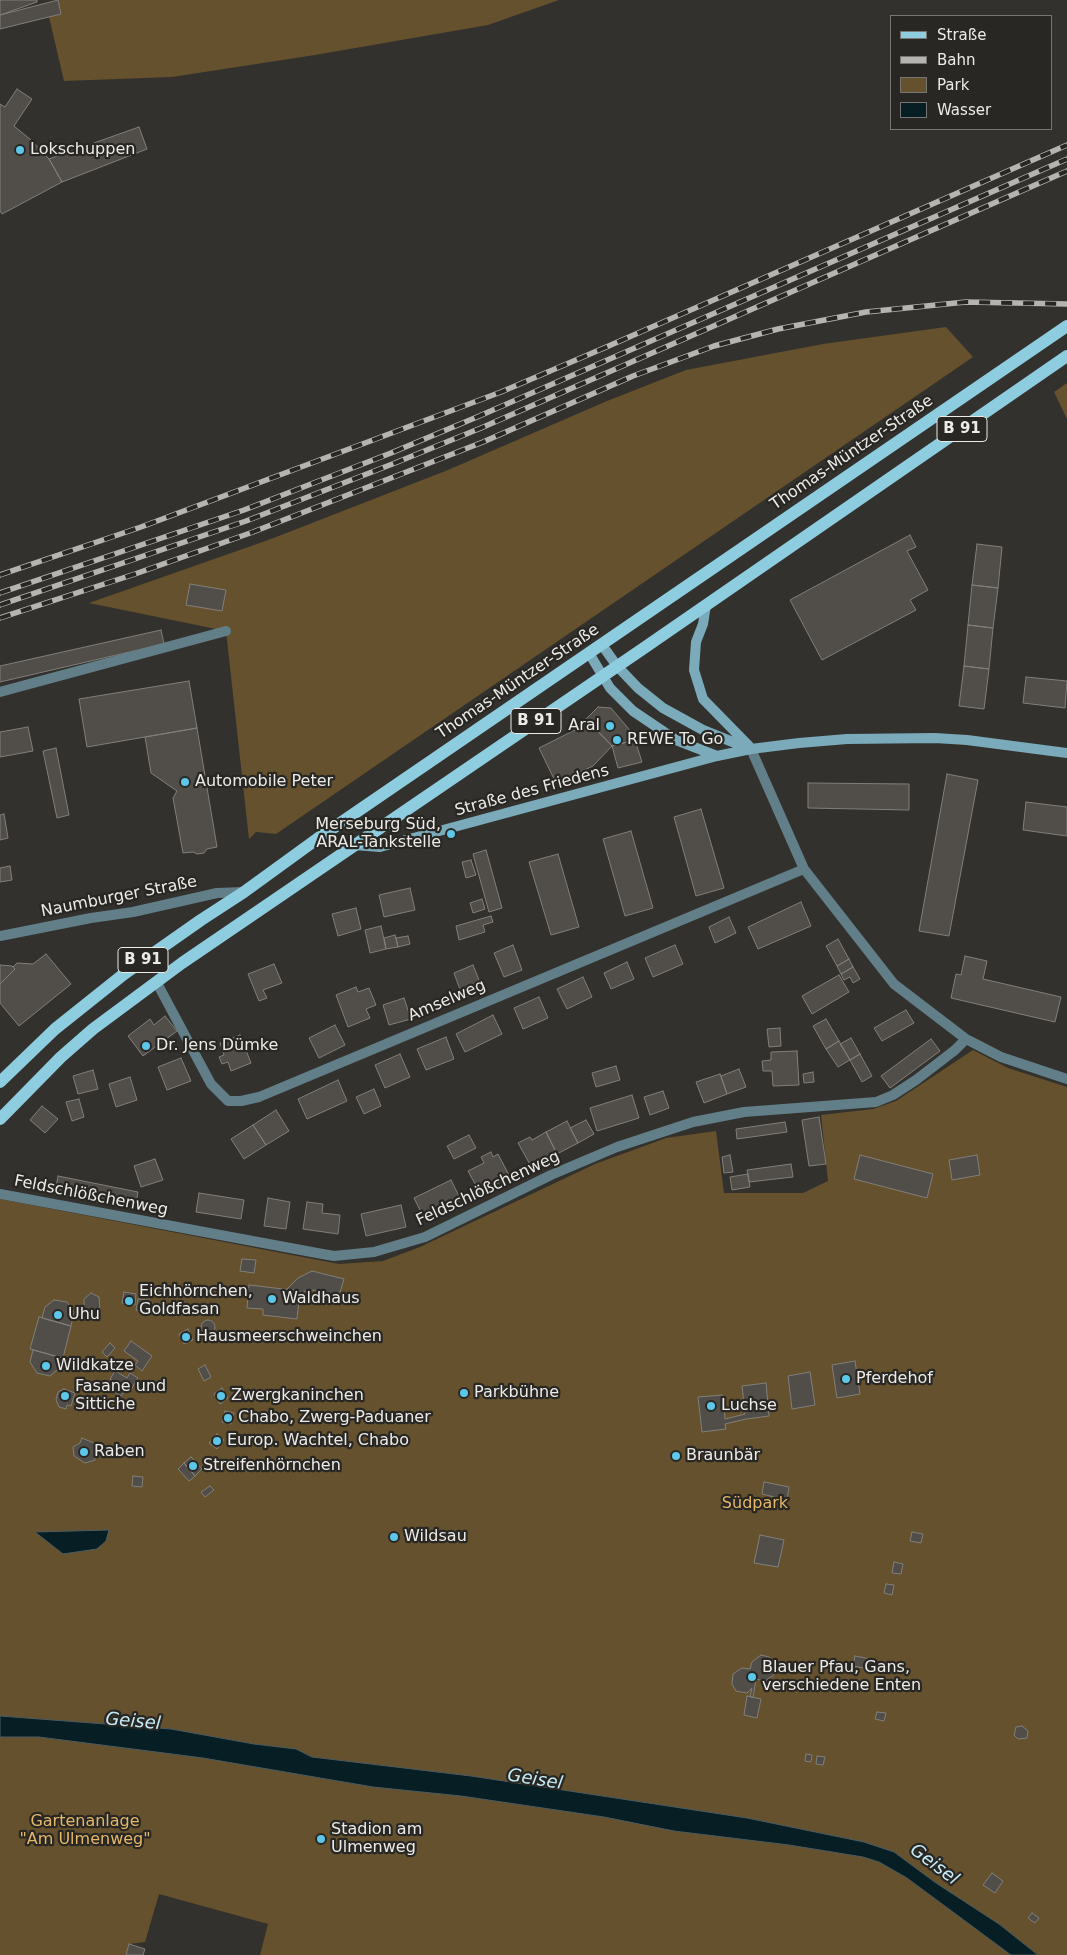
<!DOCTYPE html>
<html>
<head>
<meta charset="utf-8">
<style>
	body { margin:0 }
	#map { position:relative; width:1067px; height:1955px; overflow:hidden; background:#33312d; font-family:"DejaVu Sans",sans-serif }
	canvas { display:block }
	.legend { position:absolute; left:890px; top:15px; width:162px; height:115px; box-sizing:border-box; background:#292723; border:1px solid #777572; margin:0; padding:6px 9px; list-style:none; font-size:15px; color:#ecebe8 }
	.legend li { display:flex; align-items:center; gap:10px; height:25px }
	.legend b { width:25px; border:1px solid #777572 }
</style>
</head>
<body>
<div id="map">
<canvas width="1067" height="1955"></canvas>
<ul class="legend">
<li><b style="height:6px;background:#8ecce0"></b>Straße</li>
<li><b style="height:6px;background:#b6b4b1"></b>Bahn</li>
<li><b style="height:14px;background:#65512d"></b>Park</li>
<li><b style="height:14px;background:#071e25"></b>Wasser</li>
</ul>
</div>
<script>
const ctx = document.querySelector('canvas').getContext('2d');
ctx.lineJoin = 'round';
function fillPath(path, color) { ctx.fillStyle = color; ctx.fill(path, 'evenodd'); }
const poly = rows => new Path2D(rows.map(r => 'M' + r).join(''));
function stroke(path, color, width, dash) { ctx.strokeStyle = color; ctx.lineWidth = width; ctx.lineCap = dash ? 'butt' : 'round'; ctx.setLineDash(dash || []); ctx.stroke(path); }
function label(font, color, halo, rows, align = 'center') {
  ctx.font = font + ' "DejaVu Sans",sans-serif'; ctx.lineWidth = 4.5; ctx.setLineDash([]); ctx.textBaseline = 'middle'; ctx.strokeStyle = halo; ctx.fillStyle = color; for (const [text, x, y, turn = 0] of rows) {
    ctx.save(); ctx.translate(x, y); ctx.rotate((+turn || 0) * Math.PI / 180); ctx.textAlign = isNaN(turn) ? turn : align; if (halo) ctx.strokeText(text, 0, 0); ctx.fillText(text, 0, 0); ctx.restore();
  }
}
const green = poly([
	[58,0,559,0,488,25,315,55,172,77,64,81,49,17,61,14],
	[946,327,973,357,276,834,256,832,249,839,226,631,89,603,271,539,448,470,607,401,686,370,823,344],
	[1067,383,1067,419,1054,392],
	[973,1050,1008,1068,1067,1087,1067,1955,1038,1955,999,1924,936,1883,894,1852,864,1842,747,1818,471,1776,312,1757,296,1749,254,1744,171,1729,0,1716,0,1199,339,1264,383,1261,420,1247,595,1164,666,1138,716,1131,724,1193,803,1193,828,1181,821,1115,873,1109,896,1101],
	[0,1737,39,1737,203,1758,373,1787,461,1796,604,1817,674,1831,789,1845,863,1857,879,1862,907,1878,1011,1955,260,1955,268,1924,159,1894,145,1942,129,1944,126,1955,0,1955]
]);
const water = poly([
	[109,1530,106,1541,97,1549,63,1554,35,1532,109,1530],
	[0,1716,171,1729,254,1744,296,1749,312,1757,471,1776,747,1818,864,1842,894,1852,936,1883,999,1924,1038,1955,1011,1955,907,1878,879,1862,863,1857,789,1845,674,1831,604,1817,461,1796,373,1787,203,1758,39,1737,0,1737,0,1716]
]);
const building = poly([
	[0,0,37,0,37,2,0,15,0,0],
	[58,0,61,14,0,29,0,15,58,0],
	[17,89,32,99,14,126,31,140,49,159,62,182,2,214,0,211,0,104,5,107,17,89],
	[139,127,147,149,62,182,49,159,139,127],
	[910,535,916,547,907,551,928,590,910,600,916,610,822,660,790,600,910,535],
	[977,544,1002,547,998,588,972,585,977,544],
	[190,584,226,590,222,611,186,605,190,584],
	[972,585,998,588,993,628,968,625,972,585],
	[968,625,993,628,989,669,964,666,968,625],
	[161,630,164,644,0,682,0,666,161,630],
	[964,666,989,669,984,709,959,706,964,666],
	[1026,677,1067,681,1065,708,1023,703,1026,677],
	[189,681,197,728,87,747,79,699,189,681],
	[598,707,611,708,633,734,635,740,612,746,586,719,598,707],
	[586,719,612,746,593,766,556,783,539,748,575,730,586,719],
	[28,727,33,751,0,757,0,732,28,727],
	[197,728,217,847,207,849,204,853,197,854,193,852,183,853,173,798,177,791,151,773,145,737,197,728],
	[635,740,642,762,618,768,612,746,635,740],
	[56,748,69,815,57,818,43,751,56,748],
	[947,774,978,780,949,936,919,931,947,774],
	[808,783,909,784,909,810,808,808,808,783],
	[1026,802,1067,807,1067,836,1023,830,1026,802],
	[701,809,724,888,696,896,674,817,701,809],
	[4,814,8,838,0,840,0,815,4,814],
	[631,831,653,908,625,916,603,839,631,831],
	[486,850,502,908,489,912,473,854,486,850],
	[558,854,579,927,551,935,529,862,558,854],
	[471,860,476,875,466,878,462,862,471,860],
	[10,866,12,880,0,882,0,868,10,866],
	[410,888,415,910,384,917,379,895,410,888],
	[482,899,485,909,473,913,470,903,482,899],
	[801,902,811,926,758,949,748,927,801,902],
	[356,908,361,929,338,936,332,914,356,908],
	[491,916,493,922,483,925,485,932,459,940,456,926,491,916],
	[729,917,736,933,715,943,709,927,729,917],
	[381,926,386,949,370,953,365,930,381,926],
	[395,935,398,947,386,949,384,938,395,935],
	[408,936,410,944,398,947,396,938,408,936],
	[838,939,849,959,837,966,826,946,838,939],
	[513,945,522,970,504,977,494,953,513,945],
	[675,945,683,964,653,977,645,958,675,945],
	[46,954,71,984,19,1026,0,1003,0,984,15,969,13,967,17,963,33,964,46,954],
	[965,956,987,961,983,979,1061,997,1055,1022,951,998,956,974,961,975,965,956],
	[849,959,853,967,841,974,837,966,849,959],
	[627,962,634,979,611,989,604,973,627,962],
	[274,964,282,983,263,990,267,998,259,1001,248,974,274,964],
	[0,965,12,966,15,969,0,984,0,965],
	[473,965,483,990,463,998,454,973,473,965],
	[853,967,860,979,853,983,850,977,844,980,841,974,853,967],
	[839,975,849,992,812,1014,802,996,839,975],
	[583,977,592,997,567,1009,557,989,583,977],
	[356,987,358,992,369,988,376,1005,366,1009,370,1018,348,1027,336,995,356,987],
	[539,997,548,1018,523,1029,514,1008,539,997],
	[404,998,411,1019,389,1025,383,1005,404,998],
	[906,1010,914,1023,882,1041,874,1028,906,1010],
	[493,1015,502,1034,465,1052,456,1034,493,1015],
	[165,1016,177,1031,143,1056,128,1036,150,1019,154,1025,165,1016],
	[826,1019,839,1041,826,1049,813,1026,826,1019],
	[335,1025,345,1045,319,1058,309,1038,335,1025],
	[780,1028,781,1046,769,1047,767,1029,780,1028],
	[240,1035,251,1063,231,1071,228,1062,222,1064,219,1057,224,1055,220,1043,240,1035],
	[446,1037,454,1059,426,1070,417,1049,446,1037],
	[851,1038,860,1054,850,1060,840,1044,851,1038],
	[931,1039,940,1051,890,1088,881,1076,931,1039],
	[839,1041,850,1060,838,1067,826,1049,839,1041],
	[797,1051,799,1085,773,1086,772,1071,763,1071,762,1061,771,1060,771,1052,797,1051],
	[400,1054,410,1077,385,1088,375,1065,400,1054],
	[860,1054,872,1076,862,1082,850,1060,860,1054],
	[181,1058,191,1081,167,1090,158,1067,181,1058],
	[616,1066,620,1080,596,1087,592,1073,616,1066],
	[739,1069,746,1087,727,1094,721,1076,739,1069],
	[93,1070,98,1089,78,1094,73,1076,93,1070],
	[813,1072,814,1082,804,1083,803,1074,813,1072],
	[720,1074,727,1094,704,1103,696,1082,720,1074],
	[130,1077,137,1100,116,1107,109,1084,130,1077],
	[338,1080,347,1101,307,1119,298,1099,338,1080],
	[374,1089,381,1106,364,1114,356,1097,374,1089],
	[663,1091,669,1108,650,1115,644,1097,663,1091],
	[632,1095,639,1118,597,1131,590,1108,632,1095],
	[79,1099,84,1117,72,1121,66,1102,79,1099],
	[42,1106,58,1119,45,1133,30,1120,42,1106],
	[276,1110,289,1131,266,1145,253,1125,276,1110],
	[819,1117,826,1164,809,1166,802,1120,819,1117],
	[586,1120,594,1134,578,1143,570,1128,586,1120],
	[567,1121,578,1143,557,1154,546,1132,567,1121],
	[785,1122,787,1132,737,1139,736,1129,785,1122],
	[253,1125,266,1145,244,1159,231,1139,253,1125],
	[546,1132,557,1154,532,1168,518,1143,530,1137,532,1140,546,1132],
	[469,1135,476,1148,454,1159,447,1146,469,1135],
	[491,1152,493,1157,498,1154,510,1177,480,1193,468,1171,484,1163,481,1157,491,1152],
	[730,1155,733,1172,724,1173,722,1157,730,1155],
	[860,1155,933,1174,927,1198,854,1179,860,1155],
	[977,1155,980,1175,952,1180,949,1160,977,1155],
	[155,1159,163,1180,141,1187,134,1166,155,1159],
	[791,1164,793,1177,749,1182,747,1170,791,1164],
	[748,1174,750,1187,732,1190,730,1177,748,1174],
	[58,1176,138,1192,135,1209,55,1194,58,1176],
	[451,1180,461,1200,424,1218,414,1198,451,1180],
	[199,1193,244,1200,241,1219,196,1212,199,1193],
	[268,1198,290,1202,286,1229,264,1226,268,1198],
	[307,1202,323,1204,322,1213,340,1215,338,1234,303,1229,307,1202],
	[401,1205,406,1227,366,1236,361,1214,401,1205],
	[242,1259,256,1260,254,1273,240,1271,242,1259],
	[312,1271,344,1279,338,1299,327,1297,327,1294,315,1290,305,1291,300,1295,300,1291,287,1289,298,1278,312,1271],
	[249,1285,300,1291,297,1319,263,1315,263,1309,247,1308,249,1285],
	[124,1292,136,1294,135,1305,122,1303,124,1292],
	[91,1293,99,1297,100,1311,91,1319,84,1311,84,1299,91,1293],
	[138,1299,150,1300,149,1312,136,1310,138,1299],
	[54,1300,67,1302,74,1312,71,1326,42,1318,45,1307,54,1300],
	[170,1304,179,1305,178,1316,169,1315,170,1304],
	[39,1317,71,1326,63,1358,30,1349,39,1317],
	'201 1327a7 7 0 1 1 14 0a7 7 0 1 1-14 0Z',
	[188,1329,193,1340,184,1344,179,1334,188,1329],
	[131,1341,152,1356,142,1371,135,1365,138,1361,124,1351,131,1341],
	[110,1343,115,1348,107,1357,102,1352,110,1343],
	[33,1350,62,1358,58,1369,50,1376,37,1373,30,1362,33,1350],
	[855,1361,860,1394,837,1398,832,1365,855,1361],
	[205,1365,211,1377,204,1381,198,1369,205,1365],
	[115,1371,127,1378,130,1373,138,1378,129,1393,125,1390,121,1396,113,1391,118,1384,110,1379,115,1371],
	[810,1372,815,1405,792,1409,788,1376,810,1372],
	[766,1383,769,1416,746,1419,725,1424,726,1429,702,1432,698,1397,723,1395,725,1419,745,1414,742,1386,766,1383],
	[222,1388,228,1398,220,1404,214,1394,222,1388],
	[64,1389,75,1393,71,1406,67,1405,66,1409,59,1407,56,1400,58,1392,64,1389],
	[225,1411,234,1413,231,1424,222,1422,225,1411],
	[217,1434,224,1440,217,1449,209,1443,217,1434],
	[82,1438,96,1444,95,1460,85,1463,74,1456,73,1447,80,1443,82,1438],
	[191,1457,202,1469,195,1476,184,1463,191,1457],
	[184,1463,195,1476,189,1481,178,1469,184,1463],
	[133,1476,143,1477,142,1487,132,1486,133,1476],
	[764,1482,789,1487,787,1500,762,1494,764,1482],
	[210,1486,214,1490,205,1497,201,1492,210,1486],
	[912,1532,923,1534,921,1543,910,1541,912,1532],
	[760,1535,784,1540,778,1567,754,1563,760,1535],
	[894,1562,903,1564,901,1574,892,1573,894,1562],
	[886,1584,894,1585,892,1595,884,1593,886,1584],
	[761,1655,769,1657,775,1666,774,1675,765,1681,756,1679,753,1697,750,1697,752,1688,747,1693,736,1691,732,1684,733,1674,742,1668,750,1669,752,1662,761,1655],
	[855,1656,870,1659,869,1669,853,1666,855,1656],
	[747,1696,761,1699,757,1718,744,1715,747,1696],
	[877,1712,886,1713,884,1721,875,1719,877,1712],
	[1022,1726,1028,1731,1027,1738,1018,1739,1014,1735,1016,1727,1022,1726],
	[806,1754,812,1755,811,1762,805,1761,806,1754],
	[817,1756,825,1757,823,1765,816,1764,817,1756],
	[992,1873,1003,1881,995,1893,983,1885,992,1873],
	[1032,1913,1039,1918,1035,1923,1028,1918,1032,1913],
	[129,1944,145,1949,143,1955,126,1955,129,1944]
]);
const street = poly([
	[0,692,226,631],
	[751,749,804,869,894,984,966,1039,1001,1057,1067,1079],
	[0,936,91,918,133,912,217,893,244,892],
	[157,983,211,1084,228,1101,241,1101,259,1097,804,869],
	[0,1194,317,1253,334,1256,374,1252,425,1237,551,1175,617,1147,693,1122,744,1112,876,1102,893,1095,916,1080,955,1050,966,1039]
]);
const secondary = poly([
	[706,605,703,624,696,642,694,670,703,699,749,746],
	[602,645,617,666,638,688,663,708,703,730,750,749],
	[589,653,610,688,633,711,676,740,717,756],
	[354,845,380,847,717,756,751,749,799,743,847,739,935,738,967,740,1067,753]
]);
const primary = poly([
	[0,1082,55,1029,124,974,201,920,244,892,317,839,1067,326],
	[0,1119,61,1057,93,1029,182,963,644,648,1067,356]
]);
const rail = poly([
	[0,575,141,527,501,392,604,348,1067,145],
	[0,593,244,510,391,453,477,417,1067,159],
	[0,605,246,521,395,463,481,428,1067,171],
	[0,618,135,574,253,532,483,442,633,376,714,346,778,329,866,312,966,302,1067,304]
]);
const markers = [
	[20,150,5,"#5cc7e8"],
	[610,726,5,"#5cc7e8"],
	[617,740,5,"#5cc7e8"],
	[185,782,5,"#5cc7e8"],
	[451,834,5,"#5cc7e8"],
	[146,1046,5,"#5cc7e8"],
	[272,1299,5,"#5cc7e8"],
	[129,1301,5,"#5cc7e8"],
	[58,1315,5,"#5cc7e8"],
	[186,1337,5,"#5cc7e8"],
	[46,1366,5,"#5cc7e8"],
	[846,1379,5,"#5cc7e8"],
	[464,1393,5,"#5cc7e8"],
	[65,1396,5,"#5cc7e8"],
	[221,1396,5,"#5cc7e8"],
	[711,1406,5,"#5cc7e8"],
	[228,1418,5,"#5cc7e8"],
	[217,1441,5,"#5cc7e8"],
	[84,1452,5,"#5cc7e8"],
	[676,1456,5,"#5cc7e8"],
	[193,1466,5,"#5cc7e8"],
	[394,1537,5,"#5cc7e8"],
	[752,1677,5,"#5cc7e8"],
	[321,1839,5,"#5cc7e8"]
];
const shields = [
	[962,429,50],
	[536,721,50],
	[143,960,50]
];
const shieldNames = [
	["B 91",962,429],
	["B 91",536,721],
	["B 91",143,960]
];
const poiNames = [
	["Lokschuppen",30,150],
	["Aral",600,726,"right"],
	["REWE To Go",627,740],
	["Automobile Peter",195,782],
	["Merseburg Süd,",441,825,"right"],
	["ARAL-Tankstelle",441,843,"right"],
	["Dr. Jens Dümke",156,1046],
	["Eichhörnchen,",139,1292],
	["Goldfasan",139,1310],
	["Waldhaus",282,1299],
	["Uhu",68,1315],
	["Hausmeerschweinchen",196,1337],
	["Wildkatze",56,1366],
	["Pferdehof",856,1379],
	["Fasane und",75,1387],
	["Sittiche",75,1405],
	["Parkbühne",474,1393],
	["Zwergkaninchen",231,1396],
	["Luchse",721,1406],
	["Chabo, Zwerg-Paduaner",238,1418],
	["Europ. Wachtel, Chabo",227,1441],
	["Raben",94,1452],
	["Braunbär",686,1456],
	["Streifenhörnchen",203,1466],
	["Wildsau",404,1537],
	["Blauer Pfau, Gans,",762,1668],
	["verschiedene Enten",762,1686],
	["Stadion am",331,1830],
	["Ulmenweg",331,1848]
];
const streetNames = [
	["Thomas-Müntzer-Straße",852,453,-34],
	["Thomas-Müntzer-Straße",518,682,-34],
	["Straße des Friedens",532,791,-15],
	["Naumburger Straße",119,897,-11],
	["Amselweg",447,1001,-23],
	["Feldschlößchenweg",488,1189,-25],
	["Feldschlößchenweg",91,1196,11]
];
const parkNames = [
	["Südpark",755,1504],
	["Gartenanlage",85,1822],
	["\"Am Ulmenweg\"",85,1840]
];
const waterNames = [
	["Geisel",133,1722,5],
	["Geisel",535,1780,9],
	["Geisel",934,1865,37]
];
fillPath(green, '#65512d');
fillPath(water, '#071e25');
stroke(water, '#4c5c60', 1);
fillPath(building, '#514e4a');
stroke(building, '#827f7a', 1);
stroke(street, '#627e88', 10);
stroke(secondary, '#7baaba', 10);
stroke(primary, '#8ecce0', 12);
stroke(rail, '#b6b4b1', 5.5);
stroke(rail, '#292723', 4, [11]);
for (const [x, y, r, color] of markers) { const dot = new Path2D(); dot.arc(x, y, r, 0, 2 * Math.PI); ctx.fillStyle = color; ctx.fill(dot); stroke(dot, '#292723', 2); }
for (const [x, y, w] of shields) { const box = new Path2D(); box.roundRect(x - w / 2, y - 12.5, w, 25, 4); ctx.fillStyle = '#292723'; ctx.fill(box); stroke(box, '#ecebe8', 1); }
label('bold 15px', '#ecebe8', null, shieldNames);
label('16px', '#ecebe8', '#292723', poiNames, 'left');
label('16px', '#ecebe8', '#292723', streetNames);
label('16px', '#e5b768', '#292723', parkNames);
label('italic 18px', '#c5ebf9', '#292723', waterNames);
</script>
</body>
</html>
